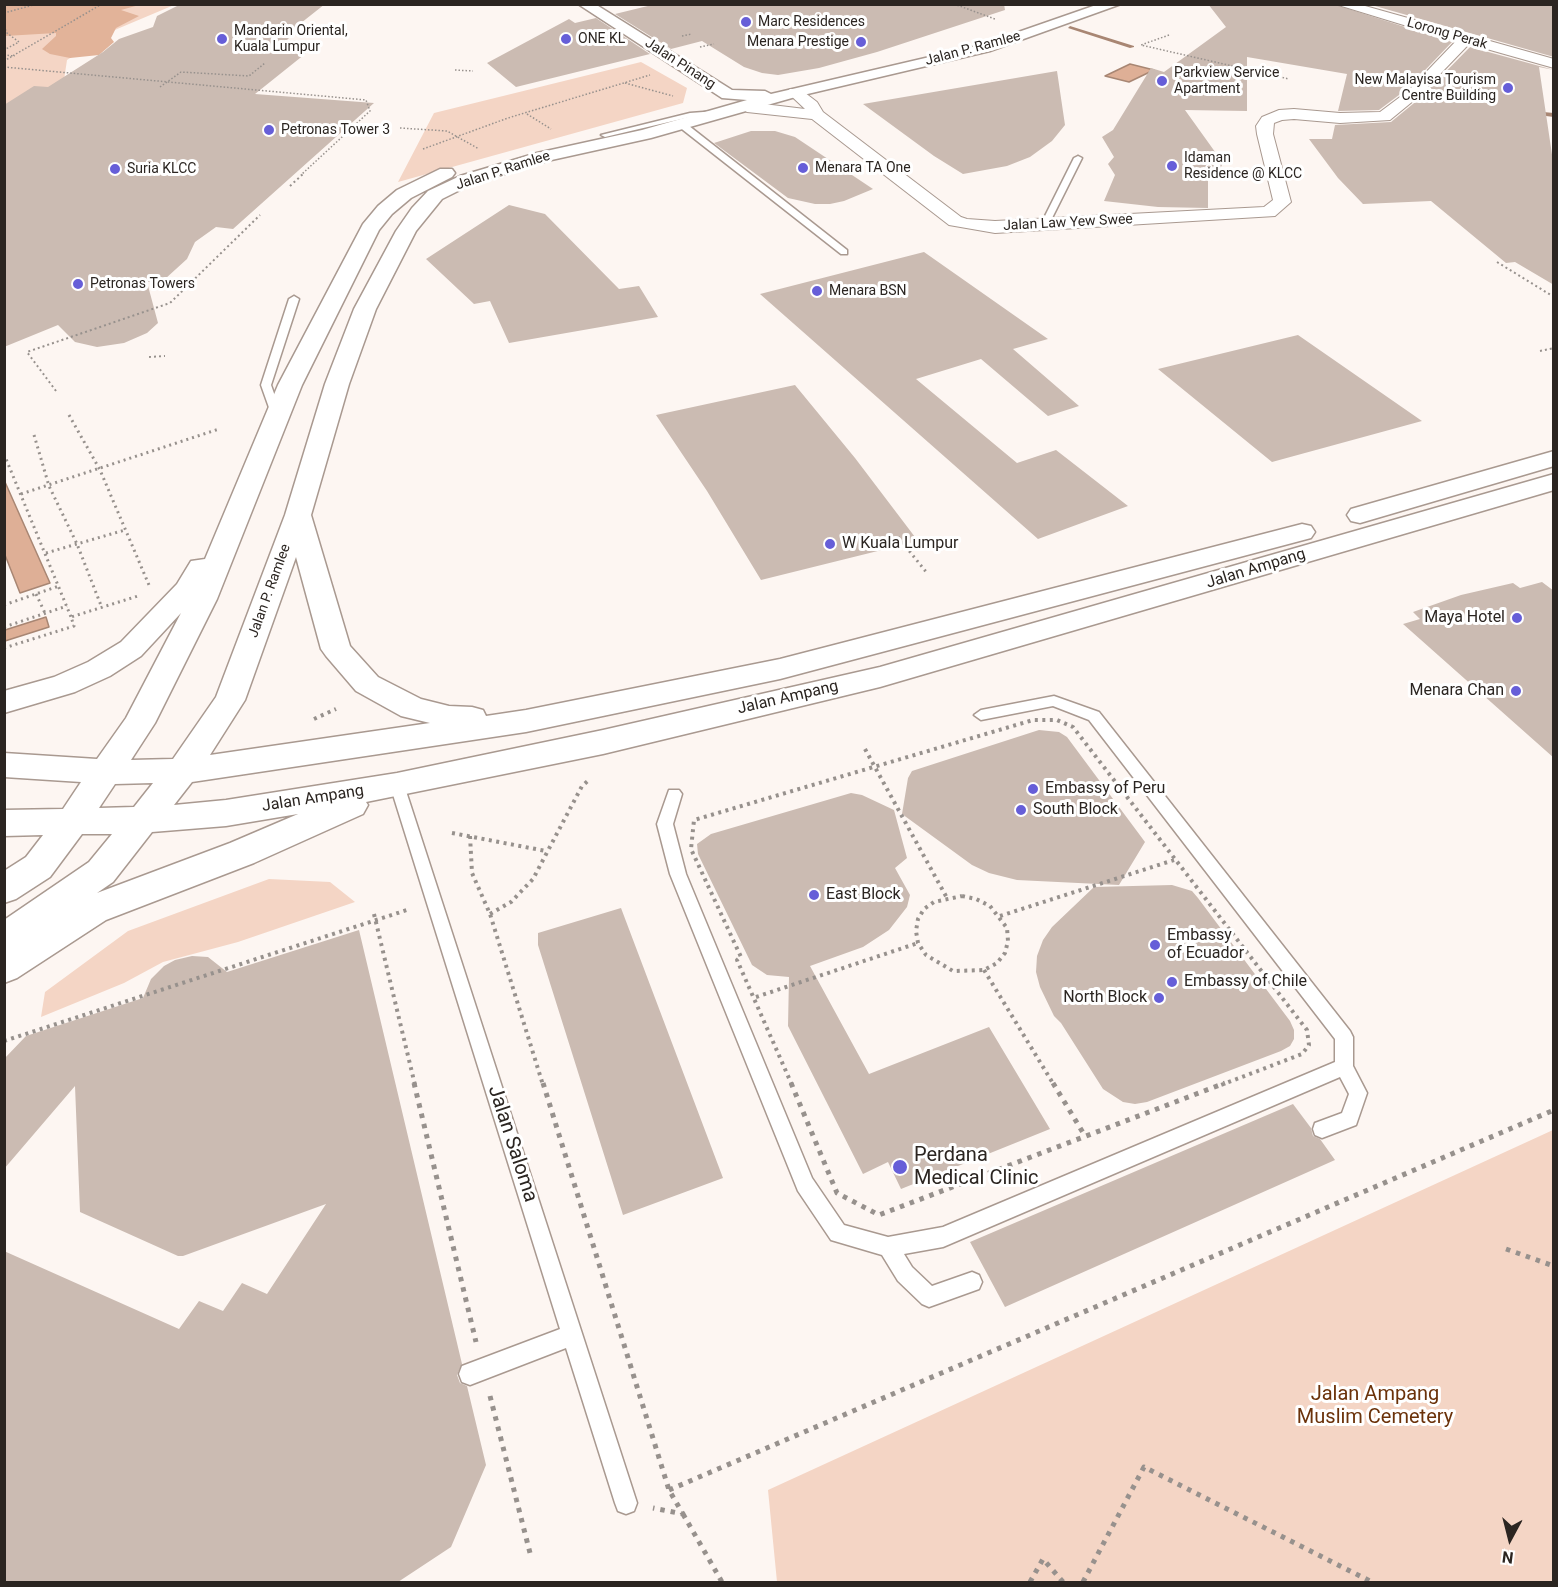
<!DOCTYPE html>
<html>
<head>
<meta charset="utf-8">
<style>
	body { margin:0 }
	#map { position:relative; width:1558px; height:1587px; overflow:hidden; background:#fdf6f2; font-family:Roboto,sans-serif }
	canvas { display:block }
	.frame { position:absolute; inset:0; border:6px solid #2b2521; pointer-events:none }
	.north { position:absolute; left:1480px; top:1509px; width:60px; height:60px; -webkit-text-stroke:4px #fff; paint-order:stroke; rotate:187deg; font-size:16px; font-weight:700; line-height:24px; text-align:center; color:#2b2521 }
	.north::after { content:''; display:block; margin:auto; width:21px; height:27px; background:#2b2521; clip-path:polygon(50% 0,100% 100%,50% 72%,0 100%) }
</style>
</head>
<body>
<div id="map">
<canvas width="1558" height="1587"></canvas>
<div class="frame"></div>
<div class="north">N</div>
</div>
<script>
const ctx = document.querySelector('canvas').getContext('2d');
ctx.lineJoin = 'round';
function fillPath(path, color) { ctx.fillStyle = color; ctx.fill(path, 'evenodd'); }
const poly = rows => new Path2D(rows.map(r => 'M' + r).join(''));
function stroke(path, color, width, dash) { ctx.strokeStyle = color; ctx.lineWidth = width; ctx.lineCap = dash ? 'butt' : 'round'; ctx.setLineDash(dash || []); ctx.stroke(path); }
function label(font, color, halo, rows, align = 'center') {
  ctx.font = font + ' Roboto,sans-serif'; ctx.lineWidth = 6; ctx.setLineDash([]); ctx.textBaseline = 'middle'; ctx.strokeStyle = halo; ctx.fillStyle = color; for (const [text, x, y, turn = 0] of rows) {
    ctx.save(); ctx.translate(x, y); ctx.rotate((+turn || 0) * Math.PI / 180); ctx.textAlign = isNaN(turn) ? turn : align; if (halo) ctx.strokeText(text, 0, 0); ctx.fillText(text, 0, 0); ctx.restore();
  }
}
const green = poly([
	[5,5,174,5,110,32,67,60,64,80,52,88,5,105],
	[641,62,687,88,683,103,398,182,434,113],
	[269,879,330,882,355,902,238,942,163,962,124,983,41,1017,45,992,128,931],
	[1553,1130,1553,1582,777,1582,768,1490]
]);
const forest = poly([
	[5,5,139,5,121,10,139,16,116,28,111,38,114,42,99,55,70,58,50,54,42,49,56,36,56,33,5,36]
]);
const water = poly([
	[1130,64,1154,70,1129,82,1105,76,1130,64],
	[5,482,50,583,20,593,5,555,5,482],
	[46,617,49,627,5,641,5,630,46,617]
]);
const stream = poly([
	[1070,26,1134,46,1134,47,1130,48,1068,28,1070,26],
	[1532,111,1554,113,1554,117,1530,114,1532,111]
]);
const building = poly([
	[181,4,325,4,282,38,289,38,287,40,320,42,255,94,374,103,233,229,216,227,195,242,187,259,165,279,147,282,158,323,147,333,124,343,97,347,75,342,58,325,4,347,4,105,34,86,48,87,103,52,119,39,153,27,157,16],
	[656,4,1004,4,1005,10,877,52,819,68,778,75,762,73,744,67,702,41,671,49,615,14],
	[1208,4,1333,4,1452,42,1407,89,1379,110,1338,111,1347,74,1247,57,1247,111,1185,110,1223,163,1216,177,1208,180,1208,208,1158,207,1104,201,1115,175,1108,164,1114,157,1102,137,1113,130,1151,68,1164,72,1226,27],
	[1368,4,1554,4,1554,57],
	[596,18,650,54,516,87,487,63,569,19,575,23],
	[1470,47,1554,70,1539,67,1554,168,1554,285,1515,262,1506,263,1431,201,1363,204,1338,178,1309,139,1332,139,1335,125,1391,122,1419,99],
	[1057,71,1065,125,1052,141,1030,157,1007,166,963,174,934,156,863,104],
	[751,131,775,131,795,137,873,189,844,201,830,204,815,204,788,198,714,143],
	[509,205,545,214,619,289,639,286,658,317,509,343,490,301,474,304,426,259],
	[924,252,1048,339,1013,349,1079,406,1048,416,981,359,916,379,1017,463,1056,450,1128,506,1038,539,760,294],
	[1298,335,1422,421,1272,462,1158,369],
	[795,385,855,458,918,541,761,580,707,491,656,415],
	[1542,582,1554,591,1554,758,1403,624,1420,619,1413,612,1461,595,1513,583,1520,588],
	[1039,730,1059,732,1067,737,1145,842,1119,885,1017,880,989,873,972,865,902,814,908,778,912,771],
	[851,793,862,795,894,810,907,858,895,868,910,895,907,907,889,930,863,947,810,966,869,1074,989,1027,1050,1129,901,1189,888,1162,863,1174,788,1026,789,977,767,975,752,965,698,854,697,844,711,834],
	[1172,885,1192,891,1198,898,1290,1021,1294,1030,1294,1039,1290,1046,1281,1051,1147,1102,1135,1104,1123,1102,1103,1089,1061,1023,1054,1016,1040,987,1036,972,1037,956,1043,940,1052,927,1094,887],
	[621,908,723,1178,623,1215,538,945,538,933],
	[359,930,462,1364,457,1375,460,1383,467,1386,486,1465,451,1547,398,1582,4,1582,4,1251,179,1329,199,1301,223,1311,242,1283,267,1294,326,1204,183,1256,178,1256,80,1212,75,1086,4,1169,4,1059,26,1036,143,998,151,979,164,966,175,960,192,956,208,957,227,972],
	[1293,1104,1311,1128,1313,1136,1320,1139,1335,1160,1005,1307,970,1242]
]);
const pathFar4 = poly([
	[954,4,995,19],
	[4,13,37,4],
	[4,26,7,33,19,42,4,50],
	[1169,35,1141,45,1289,79],
	[682,36,692,34],
	[700,47,714,44],
	[4,55,15,56],
	[4,61,102,4],
	[4,67,366,100,370,111,301,175],
	[455,70,473,71],
	[625,83,673,96],
	[160,87,181,72,249,76,265,63],
	[527,114,551,129],
	[400,128,447,131,479,149],
	[423,149,508,118,650,75]
]);
const pathFar3 = poly([
	[290,186,303,174],
	[1497,262,1554,297],
	[1540,351,1554,348],
	[149,357,165,356],
	[56,391,27,352,170,303,260,215]
]);
const pathFar2 = poly([
	[69,415,100,470,149,585],
	[34,435,49,486,77,544,102,608],
	[4,454,71,617],
	[21,494,219,429],
	[898,537,927,573],
	[46,553,125,530],
	[36,594,45,613],
	[4,605,59,586],
	[4,627,67,606],
	[4,648,74,626,71,617,138,596]
]);
const pathFar1 = poly([
	[314,719,336,709],
	[865,749,947,898],
	[452,833,546,851],
	[470,836,472,873,490,914,543,1085],
	[962,896,976,899,990,906,1007,928,1008,941,1005,953,997,963,984,970,953,971,926,955,918,943,916,931,918,919,924,909,934,902,962,896],
	[374,914,415,1085],
	[490,914,511,902,533,879,582,786,590,779],
	[1000,916,1174,860],
	[984,970,1054,1085],
	[756,997,918,943],
	[4,1041,410,909],
	[792,1085,737,960,741,957,691,849,694,820,1033,720,1057,720,1073,727,1307,1030,1309,1045,1302,1054,1221,1085]
]);
const path = poly([
	[414,1083,476,1342],
	[543,1083,669,1490,683,1514,653,1508],
	[791,1083,837,1193,879,1215,1225,1083],
	[1053,1083,1085,1136],
	[1506,1249,1554,1266],
	[490,1396,530,1553],
	[669,1490,1554,1110],
	[683,1514,722,1582],
	[1030,1582,1043,1559,1063,1582],
	[1083,1582,1144,1467,1372,1582]
]);
const lane = poly([
	[717,111,720,111,720,115,690,117,605,137,601,135,690,113,717,111],
	[678,122,684,122,847,250,847,254,841,254,678,126,678,122],
	[1078,156,1082,158,1049,224,1042,226,1041,224,1074,158,1078,156],
	[294,296,299,299,271,385,282,416,277,419,272,416,261,385,289,299,294,296],
	[1054,696,1099,712,1350,1031,1353,1037,1353,1066,1367,1093,1356,1125,1322,1138,1315,1135,1313,1129,1315,1123,1342,1113,1349,1094,1340,1077,943,1247,904,1254,912,1267,932,1286,972,1272,979,1275,982,1282,979,1289,929,1307,922,1304,898,1281,882,1255,831,1240,798,1191,670,874,657,824,669,790,679,790,682,794,673,824,686,874,812,1178,844,1225,888,1237,943,1227,1335,1062,1335,1039,1089,720,1053,706,981,720,974,715,981,710,1054,696],
	[397,779,402,781,404,785,637,1503,634,1511,626,1514,618,1511,615,1503,566,1348,470,1385,462,1382,459,1374,462,1366,560,1329,390,785,392,781,397,779]
]);
const street = poly([
	[1335,4,1358,4,1554,59,1554,68,1469,44,1418,97,1390,120,1340,123,1294,119,1282,120,1274,123,1273,134,1291,202,1275,216,995,233,949,225,812,119,747,112,739,107,747,102,805,109,787,92,790,89,800,89,817,102,823,112,961,217,967,219,995,221,1264,207,1273,200,1257,134,1256,126,1262,117,1279,110,1294,109,1340,113,1380,112,1408,91,1456,41,1335,4]
]);
const secondary = poly([
	[578,4,595,4,732,90,765,91,771,94,981,45,1099,4,1121,4,990,51,799,96,651,138,547,161,472,184,442,199,416,231,376,309,349,384,311,515,350,646,378,677,421,699,449,706,472,707,483,710,486,716,526,710,780,659,1302,524,1311,526,1315,532,1311,538,780,679,526,732,192,782,174,805,226,800,397,773,603,730,880,667,1554,474,1554,490,880,687,603,754,366,802,368,805,363,814,254,863,106,920,17,978,4,983,4,920,89,862,112,834,82,834,50,877,16,899,4,903,4,871,26,857,43,835,4,836,4,810,63,809,81,782,4,777,4,753,97,759,126,718,181,613,141,656,110,676,75,692,4,713,4,691,54,677,88,662,121,642,177,584,191,561,205,559,278,385,363,224,378,206,397,190,440,169,452,169,455,173,452,177,411,198,392,214,379,230,302,385,217,599,155,723,131,760,173,759,216,697,285,515,325,384,354,309,396,231,412,208,428,191,460,176,537,153,642,130,747,100,722,98,578,4],
	[296,557,321,649,326,656,356,691,401,716,430,723,210,755,245,700,296,557],
	[153,783,134,807,99,808,115,784,153,783],
	[298,814,230,843,97,893,113,882,152,832,226,826,298,814],
	[1554,451,1554,466,1360,523,1351,521,1347,515,1351,509,1554,451]
]);
const markers = [
	[746,22,6,"#665ed8"],
	[222,39,6,"#665ed8"],
	[566,39,6,"#665ed8"],
	[861,42,6,"#665ed8"],
	[1162,81,6,"#665ed8"],
	[1508,88,6,"#665ed8"],
	[269,130,6,"#665ed8"],
	[1172,166,6,"#665ed8"],
	[803,168,6,"#665ed8"],
	[115,169,6,"#665ed8"],
	[78,284,6,"#665ed8"],
	[817,291,6,"#665ed8"],
	[830,544,6,"#665ed8"],
	[1517,618,6,"#665ed8"],
	[1516,691,6,"#665ed8"],
	[1033,789,6,"#665ed8"],
	[1021,810,6,"#665ed8"],
	[814,895,6,"#665ed8"],
	[1155,945,6,"#665ed8"],
	[1172,982,6,"#665ed8"],
	[1159,998,6,"#665ed8"],
	[900,1167,8,"#665ed8"]
];
const farPoinames = [
	["Marc Residences",758,22],
	["Mandarin Oriental,",234,31],
	["Kuala Lumpur",234,47],
	["ONE KL",578,39],
	["Menara Prestige",849,42,"right"],
	["Parkview Service",1174,73],
	["Apartment",1174,89],
	["New Malayisa Tourism",1496,80,"right"],
	["Centre Building",1496,96,"right"],
	["Petronas Tower 3",281,130],
	["Idaman",1184,158],
	["Residence @ KLCC",1184,174],
	["Menara TA One",815,168],
	["Suria KLCC",127,169],
	["Petronas Towers",90,284],
	["Menara BSN",829,291]
];
const farStreetnames = [
	["Lorong Perak",1447,34,16],
	["Jalan P. Ramlee",973,49,-15],
	["Jalan Pinang",680,64,33],
	["Jalan P. Ramlee",503,171,-18],
	["Jalan Law Yew Swee",1068,223,-3],
	["Jalan P. Ramlee",270,591,-70]
];
const poiNames = [
	["W Kuala Lumpur",842,544],
	["Maya Hotel",1505,618,"right"],
	["Menara Chan",1504,691,"right"],
	["Embassy of Peru",1045,789],
	["South Block",1033,810],
	["East Block",826,895],
	["Embassy",1167,936],
	["of Ecuador",1167,954],
	["Embassy of Chile",1184,982],
	["North Block",1147,998,"right"]
];
const streetNames = [
	["Jalan Ampang",1256,569,-17],
	["Jalan Ampang",788,698,-13],
	["Jalan Ampang",313,799,-9]
];
const nearStreetnames = [
	["Jalan Saloma",512,1144,72]
];
const nearPoinames = [
	["Perdana",914,1156],
	["Medical Clinic",914,1179]
];
const nearParknames = [
	["Jalan Ampang",1375,1395],
	["Muslim Cemetery",1375,1418]
];
fillPath(green, '#f4d5c5');
fillPath(forest, '#e2b399');
fillPath(water, '#deaf96');
stroke(water, '#a88673', 1.5);
fillPath(stream, '#a88673');
fillPath(building, '#cbbbb2');
stroke(lane, '#a99990', 3);
stroke(street, '#a99990', 2);
stroke(secondary, '#a99990', 3);
stroke(pathFar4, '#97918d', 1.5, [1.5, 2]);
stroke(pathFar3, '#97918d', 2, [2, 3]);
stroke(pathFar2, '#97918d', 3, [2, 4]);
stroke(pathFar1, '#97918d', 4, [3, 4.5]);
stroke(path, '#97918d', 5, [4.5, 6]);
fillPath(lane, '#fff');
fillPath(street, '#fff');
fillPath(secondary, '#fff');
for (const [x, y, r, color] of markers) { const dot = new Path2D(); dot.arc(x, y, r, 0, 2 * Math.PI); ctx.fillStyle = color; ctx.fill(dot); stroke(dot, '#fff', 2); }
label('14px', '#2b2521', '#fff', farPoinames, 'left');
label('14px', '#2b2521', '#fff', farStreetnames);
label('16px', '#2b2521', '#fff', poiNames, 'left');
label('16px', '#2b2521', '#fff', streetNames);
label('20px', '#2b2521', '#fff', nearStreetnames);
label('20px', '#2b2521', '#fff', nearPoinames, 'left');
label('20px', '#6b320a', '#fff', nearParknames);
</script>
</body>
</html>
